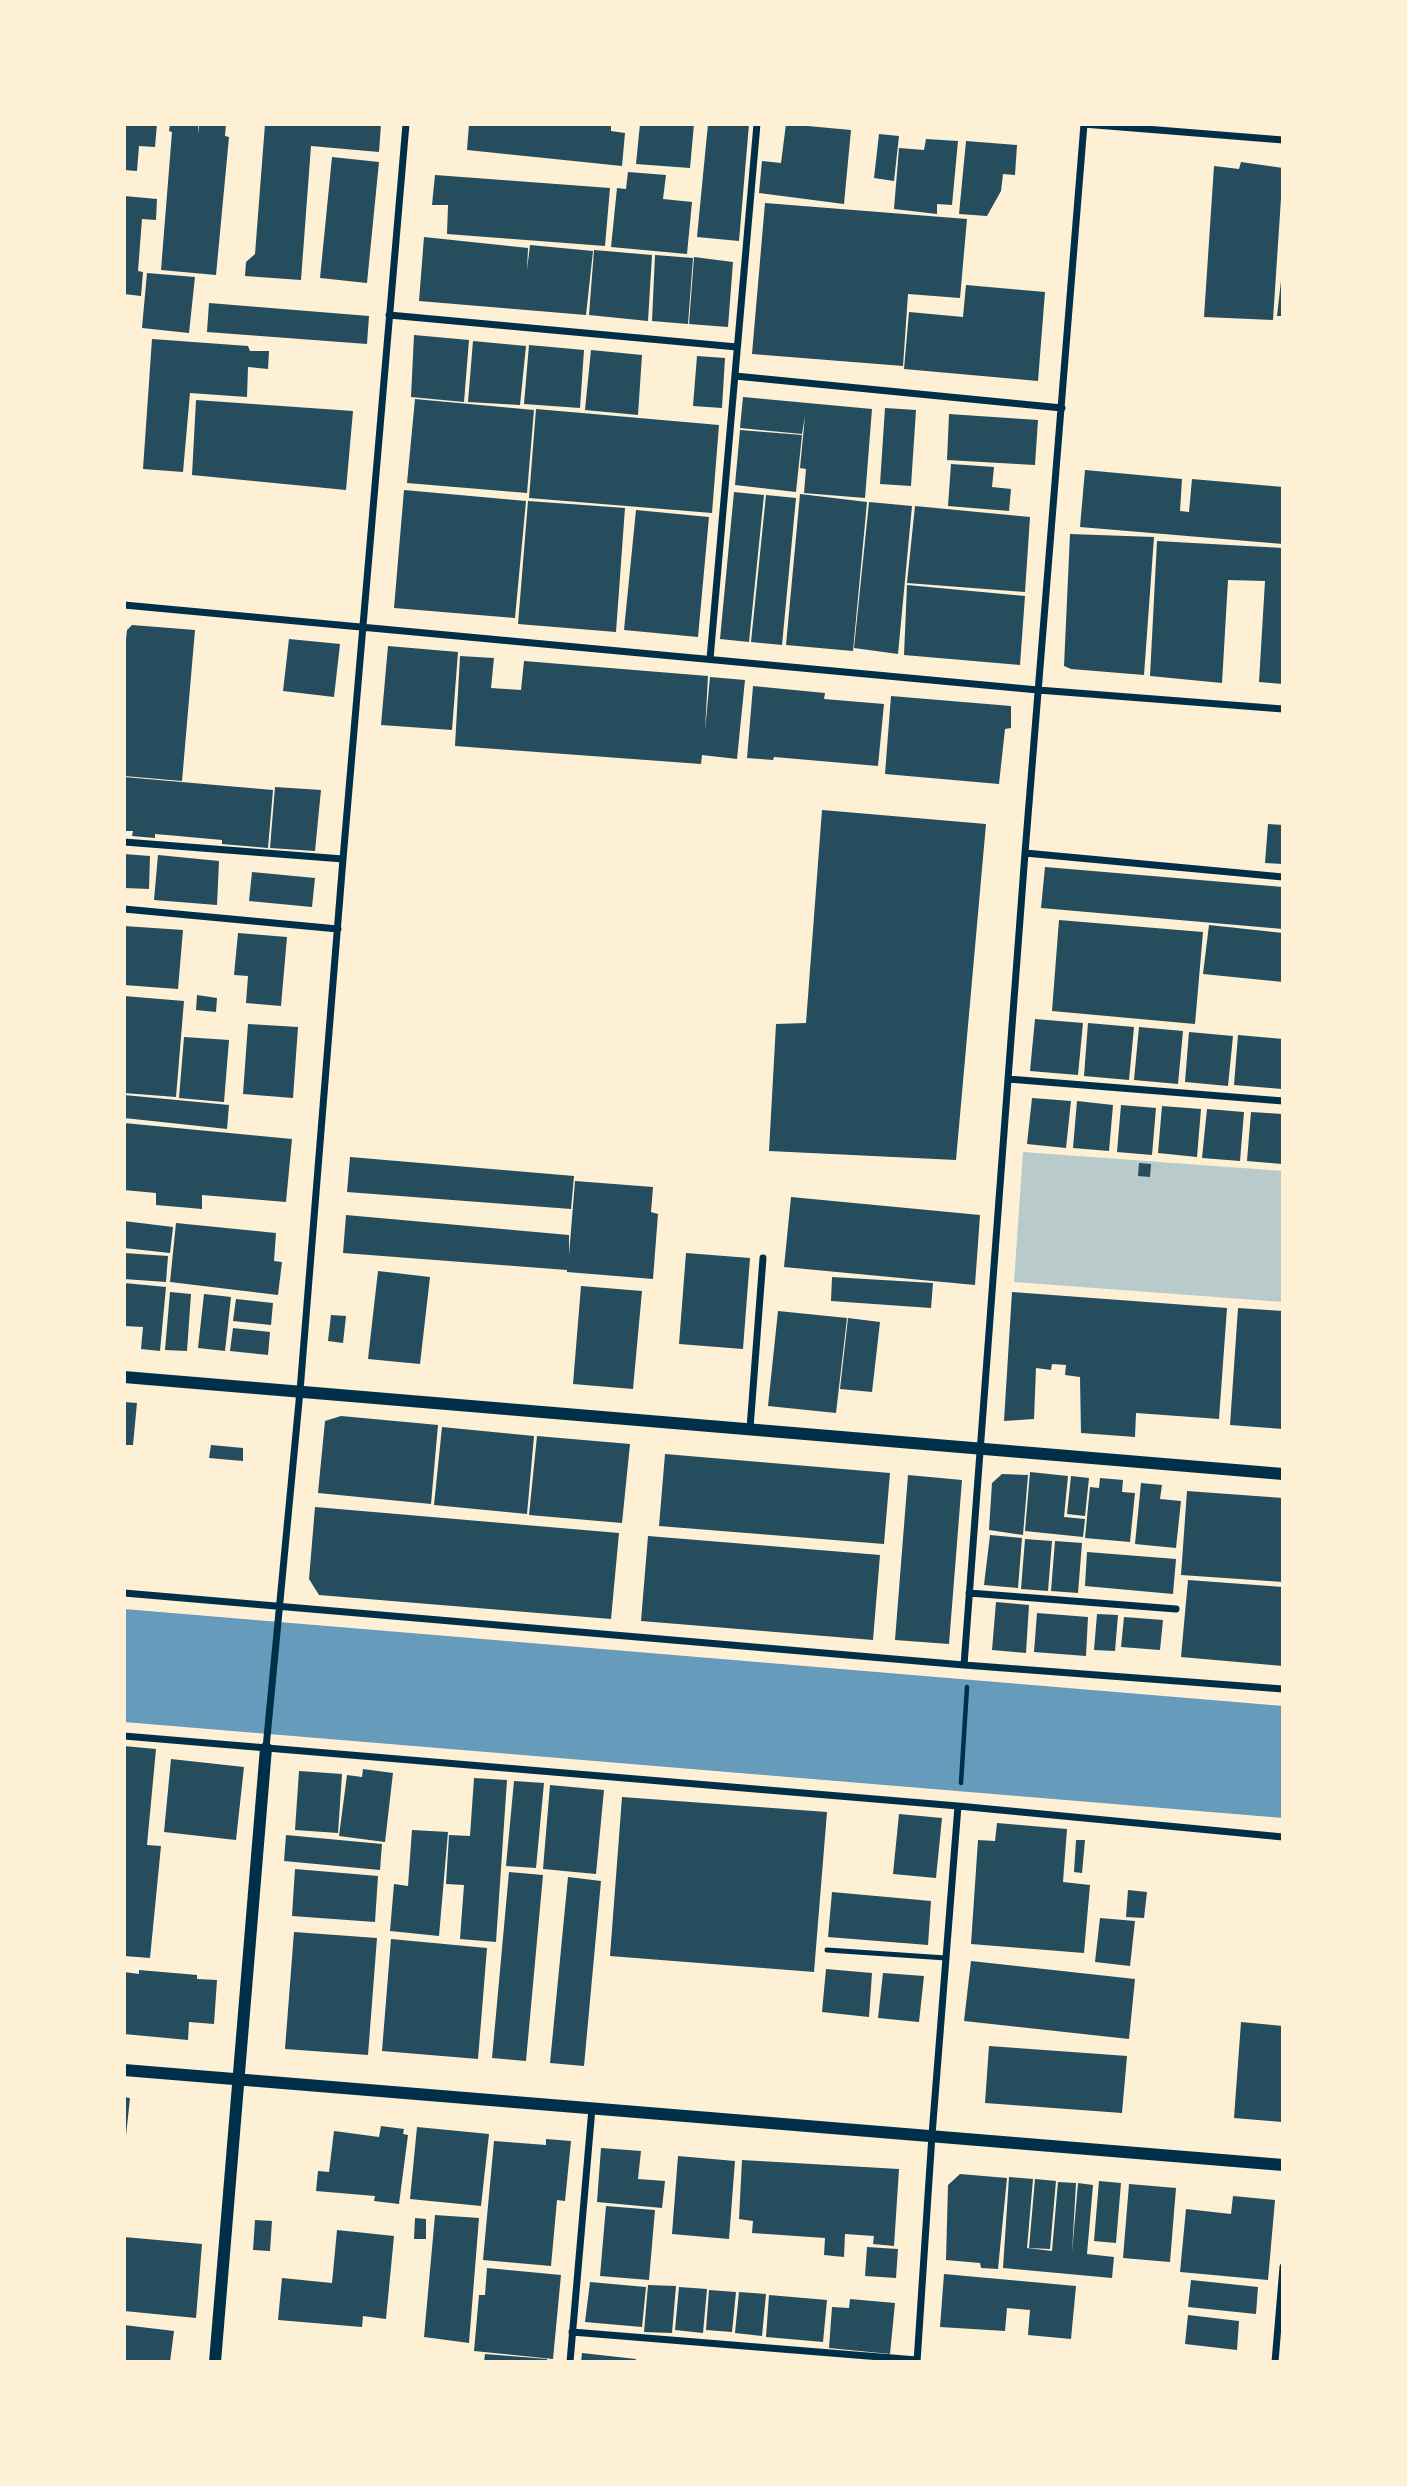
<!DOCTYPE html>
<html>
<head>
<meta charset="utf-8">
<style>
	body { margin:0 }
	#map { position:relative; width:1407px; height:2486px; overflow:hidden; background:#fdf0d5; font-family:"Work Sans",sans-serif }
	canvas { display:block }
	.frame { position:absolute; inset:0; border:126px solid #fdf0d5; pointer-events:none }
</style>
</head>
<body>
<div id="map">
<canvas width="1407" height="2486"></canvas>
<div class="frame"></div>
</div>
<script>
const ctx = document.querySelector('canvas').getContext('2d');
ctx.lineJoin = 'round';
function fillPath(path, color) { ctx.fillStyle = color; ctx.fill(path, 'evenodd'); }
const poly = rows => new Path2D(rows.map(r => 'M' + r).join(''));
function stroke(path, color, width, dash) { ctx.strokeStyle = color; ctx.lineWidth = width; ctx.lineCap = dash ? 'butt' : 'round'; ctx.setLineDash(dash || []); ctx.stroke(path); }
const green = poly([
	[1023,1152,1283,1171,1283,1302,1014,1282]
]);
const water = poly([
	[124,1609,1283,1706,1283,1818,124,1722]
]);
const building = poly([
	[124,124,157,124,155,147,139,146,137,171,124,170],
	[170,124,198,124,199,134,199,124,226,124,225,136,229,137,216,275,161,270,172,132,169,131],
	[265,124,381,124,379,152,311,146,301,280,245,276,246,262,255,254],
	[469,124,611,124,611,131,625,133,622,166,467,150],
	[640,124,694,124,690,168,636,164],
	[708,124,749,124,739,241,697,237],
	[786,124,851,130,844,204,759,193,762,161,781,163],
	[879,134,899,136,894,181,874,178],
	[926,139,958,141,952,205,937,204,937,214,894,209,899,148,924,150],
	[966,141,1017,145,1015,175,1003,174,1001,191,987,216,959,214],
	[332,157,379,162,367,283,320,278],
	[1241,162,1283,168,1273,320,1204,317,1214,166,1239,169],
	[628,172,666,175,663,199,692,202,687,254,611,247,617,188,626,189],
	[435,175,610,188,605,246,447,234,448,205,432,205],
	[124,196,157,199,156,220,142,219,138,271,143,272,141,296,124,294],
	[765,203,967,219,960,298,908,294,903,366,752,354],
	[424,237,528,248,527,270,530,245,593,251,586,315,419,301],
	[594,250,652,255,648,321,589,315],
	[655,255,693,258,688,324,652,321],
	[694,257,733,262,728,327,689,324],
	[147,273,195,277,189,333,142,328],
	[1281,281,1283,282,1283,316,1277,316],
	[966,285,1045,292,1038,381,904,369,909,312,963,317],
	[209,303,369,316,367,344,207,332],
	[414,335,469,340,464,402,411,397],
	[152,339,248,346,250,351,269,351,268,369,248,367,247,397,190,393,183,472,143,469],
	[473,341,526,346,520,405,468,402],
	[529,345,584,350,580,408,524,404],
	[591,350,642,355,638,415,585,410],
	[697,356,725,358,722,408,693,406],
	[743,397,872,409,865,498,804,493,806,469,800,468,805,416,802,434,740,428],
	[415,399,534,410,527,493,407,483],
	[196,400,353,411,346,490,192,475],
	[885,408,916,410,911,486,880,484],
	[536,409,719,425,712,513,529,498],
	[949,414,1038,420,1035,465,947,460],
	[740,430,802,435,796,492,735,485],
	[951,464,994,467,992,487,1011,489,1009,511,948,506],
	[1085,470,1182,479,1180,511,1189,512,1192,479,1283,487,1283,544,1080,527],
	[404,490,526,501,515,618,394,608],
	[734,492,764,495,749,642,720,639],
	[800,494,867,502,853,651,786,645],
	[766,495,796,498,782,645,751,642],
	[528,501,625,508,616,632,518,624],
	[869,502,912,506,898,654,854,648],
	[915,506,1030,517,1025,592,907,583],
	[636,510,709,517,698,637,624,630],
	[1070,534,1154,537,1144,675,1071,669,1064,666],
	[1157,541,1283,548,1283,684,1259,682,1265,581,1228,580,1222,683,1150,676],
	[907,585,1025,596,1020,665,904,655],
	[132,625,195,630,182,781,124,776,124,657,127,630],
	[289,639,340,644,334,697,283,691],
	[388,646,458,652,452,730,381,725],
	[460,656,494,658,491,688,521,690,524,661,708,676,705,731,710,677,745,680,737,759,702,755,701,764,455,746],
	[753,686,825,693,824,699,884,704,878,766,774,757,773,760,747,758],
	[891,696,1011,706,1011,728,1005,729,999,784,885,774],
	[124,777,273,790,268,848,222,844,222,840,178,836,155,834,155,838,132,836,133,831,124,831],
	[275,787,321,790,315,851,270,848],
	[822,810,986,824,956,1160,769,1151,776,1024,806,1023],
	[1268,824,1283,825,1283,864,1265,863],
	[124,854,150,856,149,889,124,888],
	[158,855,219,861,217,905,154,900],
	[1045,867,1283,887,1283,929,1041,908],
	[252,872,315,878,312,907,249,901],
	[1059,920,1203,932,1195,1024,1052,1011],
	[1209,925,1283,933,1283,982,1203,974],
	[124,926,183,930,178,989,124,985],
	[238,933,287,937,281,1006,246,1003,248,976,234,975],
	[197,995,217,998,216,1012,196,1010],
	[124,996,184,1001,176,1097,124,1093],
	[1035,1019,1083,1023,1078,1075,1030,1071],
	[1088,1023,1134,1027,1129,1080,1084,1076],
	[248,1024,298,1027,293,1098,243,1094],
	[1139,1027,1183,1031,1178,1084,1134,1080],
	[1189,1032,1233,1036,1228,1086,1185,1082],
	[1238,1035,1283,1039,1282,1089,1234,1085],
	[184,1037,229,1040,224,1102,179,1098],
	[124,1095,229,1105,227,1129,124,1118],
	[1032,1098,1071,1101,1066,1148,1027,1144],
	[1077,1101,1113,1105,1109,1151,1073,1148],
	[1121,1105,1156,1108,1152,1155,1117,1152],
	[1162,1106,1201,1109,1197,1157,1158,1153],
	[1207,1109,1244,1112,1240,1161,1202,1158],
	[1251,1112,1283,1114,1282,1164,1247,1161],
	[124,1123,292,1139,286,1202,202,1195,202,1209,156,1205,156,1193,124,1190],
	[350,1157,574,1176,571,1209,347,1192],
	[1139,1163,1151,1164,1150,1177,1138,1176],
	[575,1181,653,1187,651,1212,658,1214,653,1279,567,1272,567,1270,343,1253,346,1215,569,1235,569,1255],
	[791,1197,980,1215,975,1285,784,1267],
	[124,1221,173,1227,170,1253,124,1248],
	[176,1223,276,1233,274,1261,282,1262,278,1295,170,1282],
	[124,1253,168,1256,166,1282,124,1279],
	[686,1253,750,1258,743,1349,679,1344],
	[378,1271,430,1277,420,1364,368,1359],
	[832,1277,933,1283,931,1308,831,1301],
	[124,1283,166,1287,160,1351,141,1349,143,1327,124,1326],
	[581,1286,642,1291,633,1389,573,1384],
	[170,1292,191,1294,187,1351,165,1350],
	[1012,1292,1227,1308,1219,1419,1136,1413,1135,1437,1081,1433,1080,1377,1065,1375,1066,1365,1052,1364,1051,1370,1036,1368,1034,1419,1004,1421],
	[204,1294,231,1297,225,1351,198,1348],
	[236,1299,273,1303,271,1325,233,1321],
	[1238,1308,1283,1311,1283,1429,1230,1425],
	[778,1311,847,1318,836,1413,768,1406],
	[331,1315,346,1316,343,1343,328,1341],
	[848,1318,880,1322,872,1392,840,1389],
	[233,1328,270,1332,268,1355,230,1351],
	[124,1402,137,1403,133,1445,124,1445],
	[341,1416,438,1425,431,1504,318,1493,325,1421],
	[442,1427,534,1436,527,1514,434,1505],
	[537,1436,630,1444,622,1523,529,1515],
	[211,1445,243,1448,243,1461,209,1458],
	[665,1454,890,1473,884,1544,659,1526],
	[1030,1472,1068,1476,1064,1517,1085,1519,1083,1537,1025,1531],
	[1002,1474,1028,1475,1023,1535,989,1530,992,1483],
	[908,1475,962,1480,949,1644,895,1640],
	[1071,1476,1089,1478,1085,1516,1067,1514],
	[1100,1478,1123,1480,1122,1492,1135,1493,1130,1542,1085,1538,1090,1487,1099,1488],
	[1141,1483,1162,1485,1160,1499,1181,1501,1176,1548,1135,1544],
	[1187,1491,1283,1498,1283,1582,1181,1575],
	[315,1507,619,1533,611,1619,319,1595,309,1579],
	[990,1535,1022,1538,1018,1588,984,1585],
	[648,1536,880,1555,873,1640,641,1621],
	[1025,1539,1052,1541,1048,1591,1021,1589],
	[1055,1541,1082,1543,1078,1593,1051,1591],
	[1087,1552,1176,1559,1173,1594,1085,1586],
	[1188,1580,1283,1587,1283,1666,1181,1657],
	[996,1602,1029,1605,1026,1653,992,1650],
	[1037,1613,1088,1617,1086,1656,1034,1652],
	[1097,1614,1118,1615,1115,1651,1094,1650],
	[1124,1617,1163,1620,1160,1650,1121,1647],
	[124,1746,156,1749,147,1845,161,1846,150,1958,124,1956],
	[171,1759,244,1767,236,1840,164,1832],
	[363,1769,393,1773,385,1842,339,1836,347,1775,362,1777],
	[299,1771,342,1774,338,1833,295,1830],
	[474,1778,507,1780,496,1942,460,1939,464,1885,446,1884,449,1835,470,1836],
	[514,1781,544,1783,536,1868,506,1866],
	[550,1785,604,1790,596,1874,543,1869],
	[622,1797,827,1812,814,1972,610,1956],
	[899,1814,942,1818,936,1878,893,1874],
	[997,1823,1067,1829,1063,1882,1090,1885,1084,1953,971,1944,978,1840,995,1841],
	[412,1830,448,1832,439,1936,390,1931,394,1884,408,1886],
	[286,1835,382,1844,380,1870,284,1861],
	[1076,1840,1085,1840,1082,1873,1074,1872],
	[295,1869,378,1876,375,1922,292,1916],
	[509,1872,543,1875,526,2061,492,2058],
	[568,1877,601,1881,584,2066,550,2063],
	[1128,1890,1147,1892,1144,1918,1126,1917],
	[832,1892,931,1901,928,1945,828,1937],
	[1100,1918,1135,1921,1130,1966,1095,1962],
	[294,1932,377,1938,368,2055,285,2049],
	[391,1939,487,1948,478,2059,382,2051],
	[971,1961,1135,1979,1129,2039,964,2021],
	[826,1969,872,1973,869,2017,822,2012],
	[139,1970,197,1975,197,1979,217,1980,214,2024,189,2022,188,2040,124,2034,124,1972,139,1974],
	[883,1973,924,1976,919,2022,878,2018],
	[1241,2022,1283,2026,1282,2122,1234,2118],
	[989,2046,1127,2056,1122,2113,985,2103],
	[124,2097,130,2098,126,2136,124,2136],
	[381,2126,404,2129,403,2134,408,2135,399,2204,374,2201,375,2196,316,2191,318,2171,329,2172,334,2131,379,2137],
	[417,2127,489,2134,481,2206,410,2199],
	[546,2139,571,2141,565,2201,557,2200,551,2266,483,2260,494,2141,546,2145],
	[601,2148,641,2151,638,2179,665,2181,662,2208,597,2202],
	[678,2156,735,2161,729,2239,672,2234],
	[742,2160,899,2169,894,2246,873,2244,874,2236,845,2234,844,2257,824,2255,825,2238,752,2233,753,2221,739,2219],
	[960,2174,1007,2178,998,2269,981,2268,980,2263,946,2260,948,2185],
	[1009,2177,1033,2179,1027,2248,1052,2251,1058,2182,1076,2183,1072,2253,1078,2183,1093,2185,1087,2254,1114,2257,1112,2278,1003,2268],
	[1035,2179,1056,2181,1050,2249,1029,2248],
	[1099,2181,1121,2183,1116,2243,1094,2241],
	[1129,2184,1176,2188,1170,2262,1123,2258],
	[1233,2196,1275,2200,1268,2280,1180,2272,1186,2209,1231,2214],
	[606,2206,655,2210,649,2280,600,2276],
	[435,2215,479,2218,469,2343,424,2337],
	[415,2218,426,2219,426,2239,414,2239],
	[255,2220,272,2221,270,2251,253,2250],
	[337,2230,394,2236,386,2319,363,2316,362,2327,278,2320,282,2278,332,2283],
	[124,2237,202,2244,196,2318,124,2311],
	[867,2247,898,2249,896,2278,865,2276],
	[487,2268,561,2275,553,2359,474,2351,479,2295,485,2295],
	[944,2274,1076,2286,1071,2339,1028,2335,1030,2310,1007,2308,1005,2331,940,2327],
	[1191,2280,1258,2287,1256,2314,1188,2307],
	[590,2282,646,2287,642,2327,585,2322],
	[648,2285,676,2286,672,2333,644,2332],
	[679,2287,707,2289,703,2333,675,2330],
	[709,2290,736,2292,732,2332,706,2330],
	[739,2292,766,2294,762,2336,735,2333],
	[769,2295,827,2300,823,2342,766,2337],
	[850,2299,895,2303,890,2354,829,2348,832,2307,849,2308],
	[1188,2315,1239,2321,1237,2350,1185,2344],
	[124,2325,174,2331,170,2362,124,2362],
	[582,2353,636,2359,635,2362,581,2362],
	[485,2354,547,2359,547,2362,484,2362]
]);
const path = poly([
	[961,1783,967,1687]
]);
const service = poly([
	[827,1950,946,1958]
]);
const minor = poly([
	[1083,124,1283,140],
	[389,315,737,347],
	[735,376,1062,408],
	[124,605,1038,690,1283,709],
	[710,659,757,124],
	[124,842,343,859],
	[1025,853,1283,877],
	[124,909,338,929],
	[1008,1079,1283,1101],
	[750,1428,763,1258],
	[124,1593,964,1665,1283,1689],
	[969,1593,1176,1609],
	[964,1665,1025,853,1084,124],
	[124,1736,958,1806,1283,1837],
	[266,1748,300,1391,343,859,406,124],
	[572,2332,917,2360],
	[570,2362,592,2108],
	[917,2362,932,2135,958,1806],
	[1275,2362,1283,2267]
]);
const tertiary = poly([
	[124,1377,1283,1474],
	[124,2070,1283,2165],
	[215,2362,266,1748]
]);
fillPath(green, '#b9caca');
fillPath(water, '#669bbc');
fillPath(building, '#264d5e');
stroke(path, '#003049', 4.5);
stroke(service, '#003049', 5);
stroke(minor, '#003049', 7);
stroke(tertiary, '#003049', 12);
</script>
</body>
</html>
